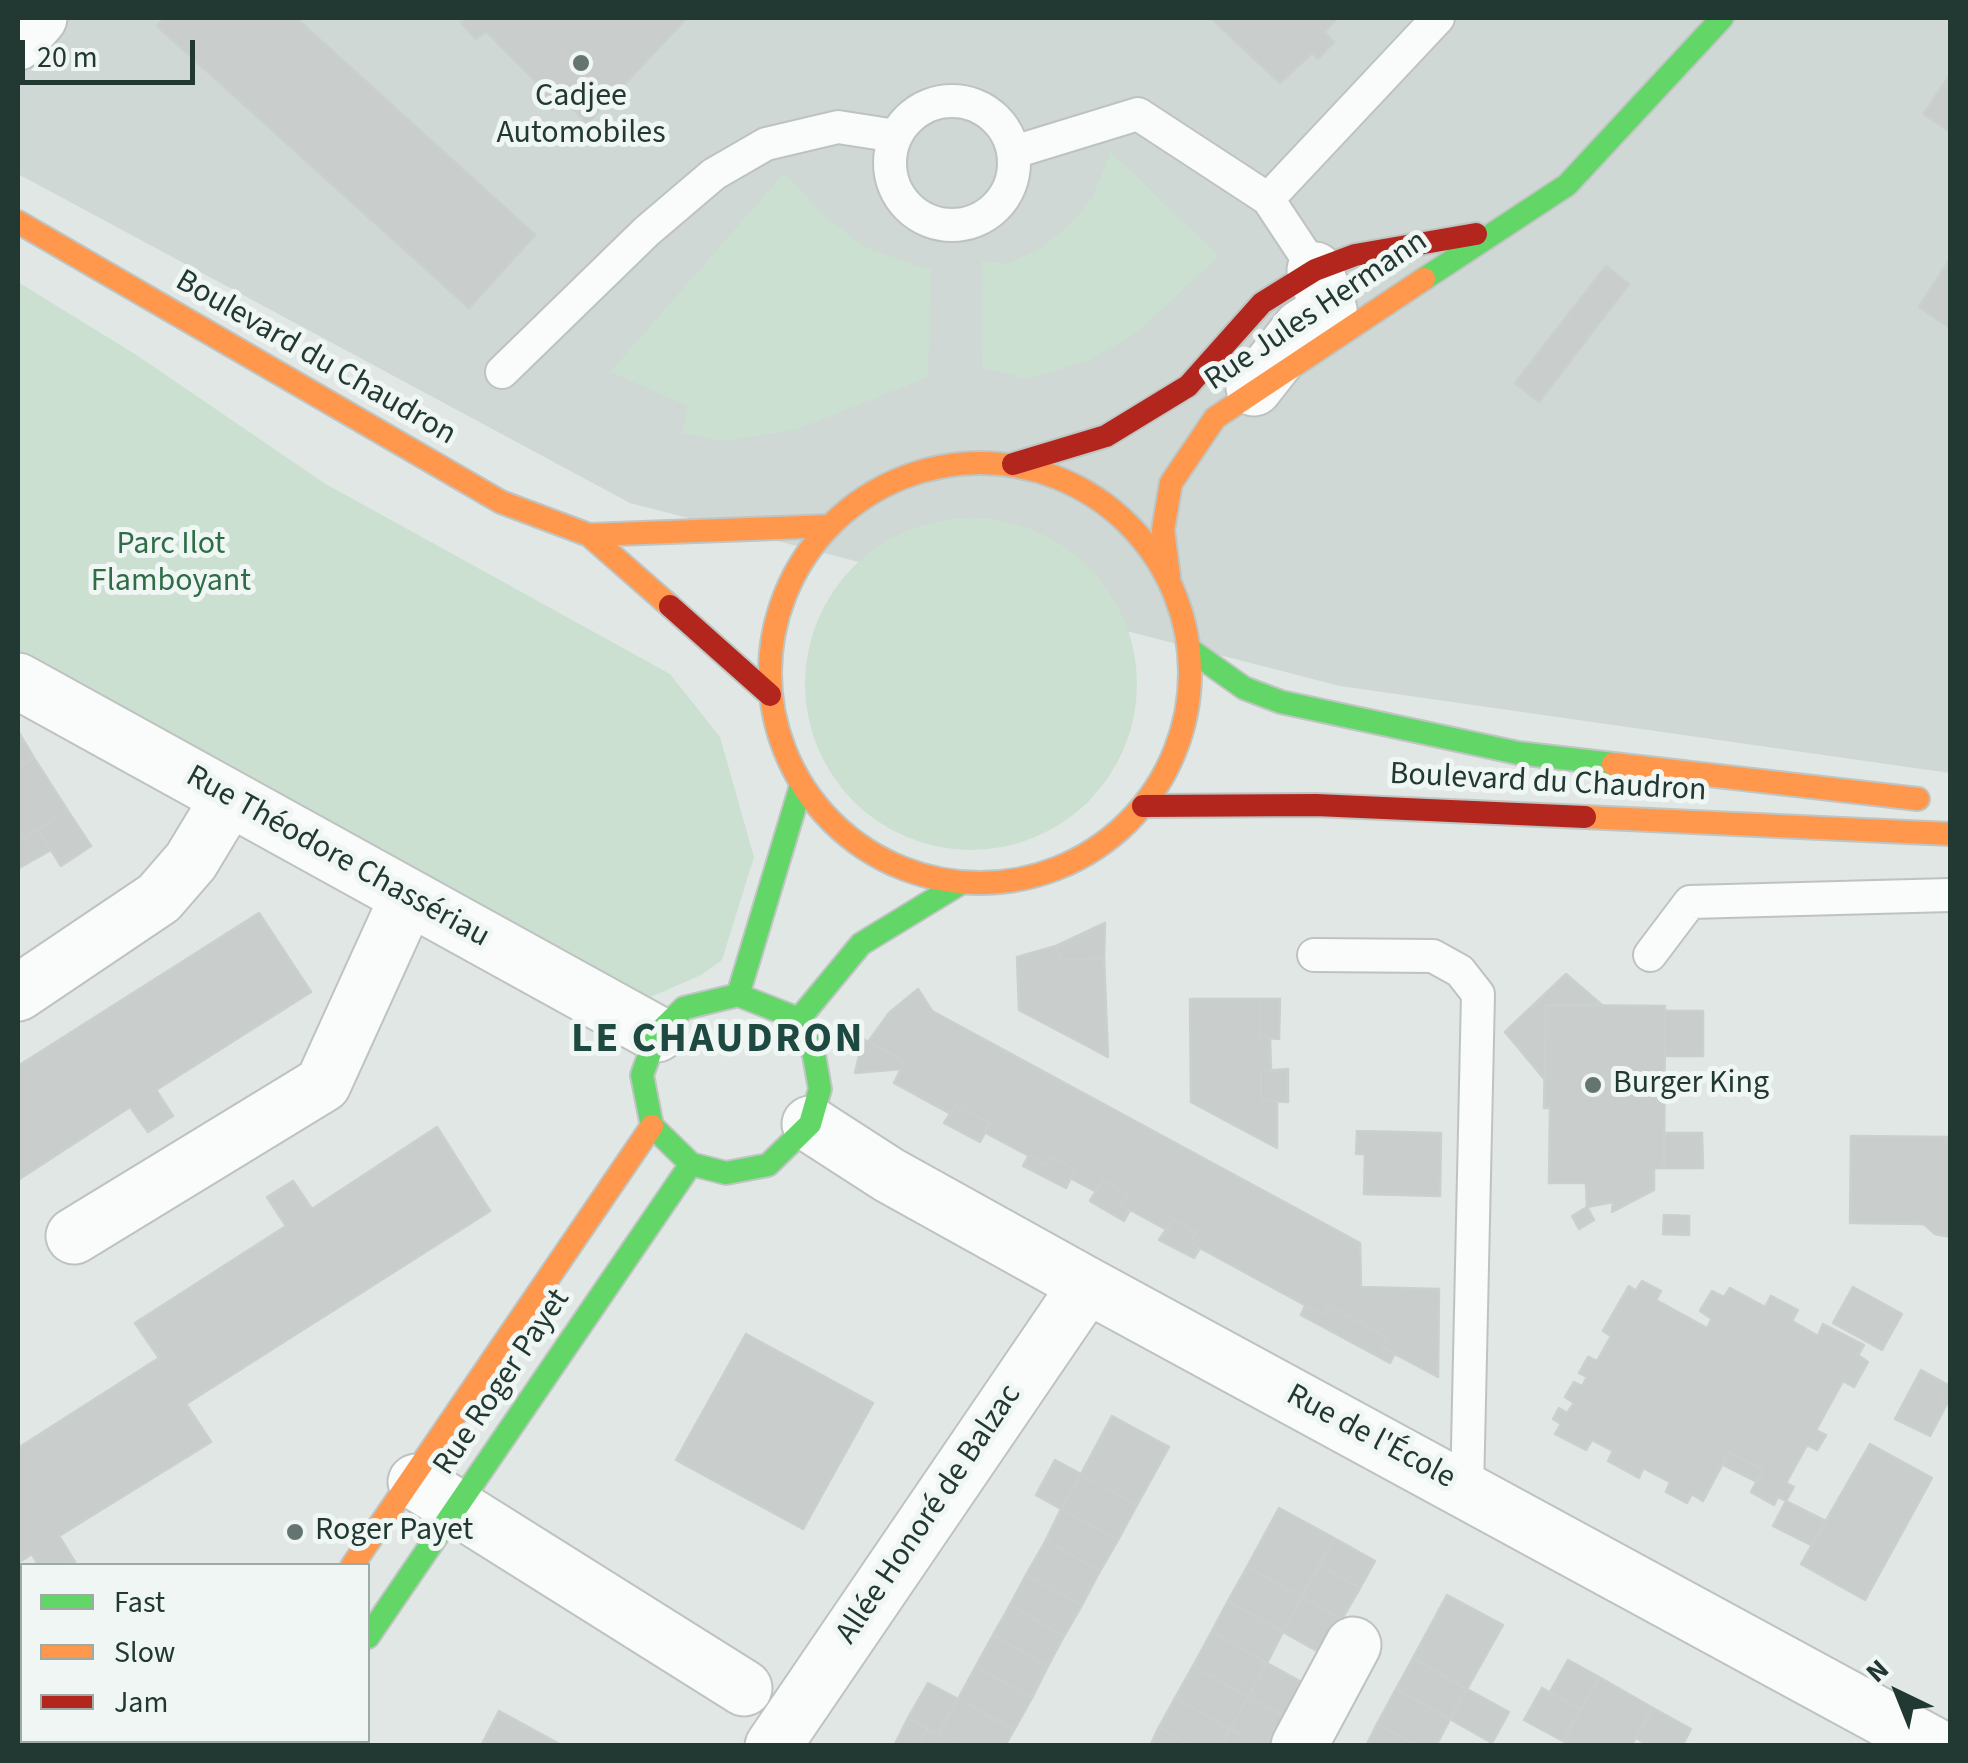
<!DOCTYPE html>
<html>
<head>
<meta charset="utf-8">
<style>
	body { margin:0 }
	#map { position:relative; width:1968px; height:1763px; overflow:hidden; background:#e1e7e4; font-family:"Source Sans 3",sans-serif }
	canvas { display:block }
	.frame { position:absolute; inset:0; border:20px solid #213833; pointer-events:none }
	.legend { position:absolute; left:20px; top:1563px; width:350px; height:180px; box-sizing:border-box; background:#eff6f3; border:2px solid #9daaa6; margin:0; padding:12px 18px; list-style:none; font-size:30px; color:#213833 }
	.legend li { display:flex; align-items:center; gap:20px; height:50px }
	.legend b { width:50px; border:2px solid #9daaa6 }
	.north { position:absolute; left:1848px; top:1643px; width:100px; height:100px; -webkit-text-stroke:8px #eff6f3; paint-order:stroke; rotate:317deg; font-size:28px; font-weight:700; line-height:40px; text-align:center; color:#213833 }
	.north::after { content:''; display:block; margin:auto; width:35px; height:45px; background:#213833; clip-path:polygon(50% 0,100% 100%,50% 72%,0 100%) }
	.scale { position:absolute; left:20px; top:40px; width:175px; height:45px; box-sizing:border-box; border:5px solid #213833; border-top:0; padding-left:12px; font-size:30px; line-height:35px; white-space:nowrap; color:#213833; -webkit-text-stroke:8px #eff6f3; paint-order:stroke }
</style>
</head>
<body>
<div id="map">
<canvas width="1968" height="1763"></canvas>
<div class="frame"></div>
<ul class="legend">
<li><b style="height:12px;background:#63d668"></b>Fast</li>
<li><b style="height:12px;background:#ff974d"></b>Slow</li>
<li><b style="height:12px;background:#b3261e"></b>Jam</li>
</ul>
<div class="north">N</div>
<div class="scale">20 m</div>
</div>
<script>
const ctx = document.querySelector('canvas').getContext('2d');
ctx.lineJoin = 'round';
function fillPath(path, color) { ctx.fillStyle = color; ctx.fill(path, 'evenodd'); }
const poly = rows => new Path2D(rows.map(r => 'M' + r).join(''));
function stroke(path, color, width, dash) { ctx.strokeStyle = color; ctx.lineWidth = width; ctx.lineCap = dash ? 'butt' : 'round'; ctx.setLineDash(dash || []); ctx.stroke(path); }
function label(font, color, halo, rows, align = 'center') {
  ctx.font = font + ' "Source Sans 3",sans-serif'; ctx.lineWidth = 10; ctx.setLineDash([]); ctx.textBaseline = 'middle'; ctx.strokeStyle = halo; ctx.fillStyle = color; for (const [text, x, y, turn = 0] of rows) {
    ctx.save(); ctx.translate(x, y); ctx.rotate((+turn || 0) * Math.PI / 180); ctx.textAlign = isNaN(turn) ? turn : align; if (halo) ctx.strokeText(text, 0, 0); ctx.fillText(text, 0, 0); ctx.restore();
  }
}
const built = poly([
	[18,18,1950,18,1950,773,1340,686,630,503,18,174]
]);
const green = poly([
	[1111,152,1219,256,1140,330,1090,360,1028,379,983,368,982,261,1006,264,1038,250,1070,224,1092,198],
	[784,173,831,222,867,248,931,270,928,377,795,430,722,441,682,433,688,406,610,372],
	[18,282,138,356,324,483,670,674,720,737,754,857,722,960,701,975,646,999,18,651],
	'805 684a166 166 0 1 1 332 0a166 166 0 1 1-332 0Z'
]);
const building = poly([
	[165,18,296,18,535,235,469,308,157,26,165,18],
	[467,18,466,18,687,18,587,124,564,99,552,110,535,92,541,87,486,31,476,39,461,23,467,18],
	[1211,18,1338,18,1324,32,1334,42,1318,59,1312,53,1280,83,1211,18],
	[1950,74,1950,132,1924,114,1950,74],
	[1950,259,1950,328,1919,307,1950,259],
	[1606,266,1629,284,1539,402,1515,383,1606,266],
	[18,731,34,758,18,768,18,731],
	[34,758,68,811,18,842,18,768,34,758],
	[68,811,91,846,61,866,38,829,68,811],
	[38,829,51,850,19,868,18,842,38,829],
	[259,913,311,992,156,1090,173,1116,148,1132,130,1107,18,1180,18,1066,259,913],
	[1105,923,1104,958,1060,960,1056,946,1105,923],
	[1056,946,1060,960,1104,958,1108,1057,1019,1010,1017,957,1056,946],
	[1566,974,1602,1005,1546,1005,1545,1080,1505,1032,1566,974],
	[918,989,932,1011,1360,1243,1361,1287,1439,1289,1438,1377,1382,1347,1388,1338,1329,1305,1323,1315,1200,1248,1191,1243,1197,1232,1173,1219,1167,1230,1121,1205,1127,1194,1103,1180,1097,1192,1070,1178,1075,1169,1050,1156,1046,1165,984,1132,990,1123,956,1105,949,1113,894,1083,905,1061,868,1042,889,1013,918,989],
	[1190,999,1260,999,1260,1037,1270,1037,1271,1070,1261,1071,1261,1100,1277,1101,1277,1148,1191,1102,1190,999],
	[1260,999,1280,999,1279,1039,1260,1037,1260,999],
	[1546,1005,1665,1006,1664,1168,1654,1168,1654,1190,1612,1212,1613,1202,1587,1207,1586,1183,1549,1183,1550,1108,1544,1108,1546,1005],
	[1665,1011,1703,1011,1703,1056,1665,1056,1665,1011],
	[863,1039,905,1061,901,1069,855,1073,863,1039],
	[1288,1069,1288,1102,1261,1100,1261,1071,1288,1069],
	[956,1105,990,1123,980,1142,944,1123,956,1105],
	[437,1127,490,1211,186,1404,211,1442,59,1536,75,1562,39,1566,32,1554,18,1563,18,1448,159,1358,135,1323,286,1226,267,1197,293,1181,312,1209,437,1127],
	[1357,1131,1441,1133,1440,1196,1364,1194,1365,1154,1356,1154,1357,1131],
	[1665,1133,1702,1133,1703,1168,1664,1168,1665,1133],
	[1851,1136,1950,1137,1950,1237,1935,1234,1924,1224,1850,1223,1851,1136],
	[1029,1155,1046,1165,1050,1156,1075,1169,1066,1188,1023,1166,1029,1155],
	[1103,1180,1127,1194,1121,1205,1130,1210,1124,1221,1090,1201,1103,1180],
	[1587,1207,1594,1220,1579,1229,1572,1216,1587,1207],
	[1664,1215,1689,1216,1689,1235,1663,1234,1664,1215],
	[1173,1219,1197,1232,1191,1243,1200,1248,1194,1258,1159,1240,1173,1219],
	[1642,1281,1661,1291,1656,1300,1707,1328,1712,1319,1700,1311,1712,1291,1724,1297,1730,1288,1765,1307,1771,1296,1798,1310,1792,1321,1818,1336,1823,1324,1864,1345,1858,1355,1868,1362,1854,1387,1843,1381,1816,1430,1826,1435,1817,1450,1807,1445,1786,1483,1794,1487,1786,1501,1778,1497,1774,1505,1751,1492,1763,1470,1729,1452,1703,1501,1692,1494,1687,1503,1666,1492,1670,1482,1643,1468,1639,1478,1608,1461,1613,1451,1592,1440,1586,1450,1555,1434,1561,1424,1553,1419,1559,1408,1567,1413,1574,1403,1565,1397,1574,1382,1582,1386,1587,1377,1579,1373,1588,1357,1597,1361,1611,1336,1603,1331,1629,1286,1636,1291,1642,1281],
	[1853,1287,1902,1314,1882,1350,1833,1323,1853,1287],
	[1329,1305,1388,1338,1382,1347,1395,1353,1390,1363,1301,1315,1305,1306,1323,1315,1329,1305],
	[746,1334,873,1403,803,1529,676,1460,746,1334],
	[1921,1370,1950,1386,1950,1398,1930,1436,1895,1419,1921,1370],
	[1112,1416,1169,1447,1137,1505,1081,1474,1112,1416],
	[1870,1444,1932,1478,1865,1600,1801,1564,1870,1444],
	[1729,1452,1763,1470,1757,1482,1723,1465,1729,1452],
	[1055,1460,1081,1474,1061,1509,1036,1495,1055,1460],
	[1081,1474,1137,1505,1118,1540,1061,1509,1081,1474],
	[1786,1501,1826,1521,1811,1545,1773,1526,1786,1501],
	[1279,1508,1334,1538,1302,1597,1247,1567,1279,1508],
	[1061,1509,1118,1540,1100,1571,1046,1540,1061,1509],
	[1334,1538,1375,1561,1360,1588,1319,1565,1334,1538],
	[1046,1540,1100,1571,1082,1605,1026,1575,1046,1540],
	[1319,1565,1360,1588,1342,1619,1302,1597,1319,1565],
	[1247,1567,1302,1597,1283,1632,1228,1601,1247,1567],
	[1026,1575,1082,1605,1064,1636,1010,1605,1026,1575],
	[1447,1595,1503,1625,1467,1689,1413,1658,1447,1595],
	[1302,1597,1342,1619,1324,1655,1283,1632,1302,1597],
	[1228,1601,1283,1632,1267,1663,1212,1631,1228,1601],
	[1010,1605,1064,1636,1048,1666,993,1635,1010,1605],
	[1212,1631,1267,1663,1248,1697,1193,1666,1212,1631],
	[993,1635,1048,1666,1032,1698,976,1666,993,1635],
	[1413,1658,1467,1689,1450,1719,1396,1689,1413,1658],
	[1568,1660,1599,1677,1581,1710,1550,1692,1568,1660],
	[1267,1663,1307,1685,1289,1719,1248,1697,1267,1663],
	[976,1666,1032,1698,1014,1730,958,1699,976,1666],
	[1193,1666,1248,1697,1230,1729,1175,1698,1193,1666],
	[1599,1677,1653,1708,1631,1746,1572,1746,1563,1741,1599,1677],
	[928,1683,958,1699,938,1734,908,1718,928,1683],
	[1542,1688,1581,1710,1563,1741,1524,1720,1542,1688],
	[1396,1689,1450,1719,1436,1746,1418,1746,1377,1724,1396,1689],
	[1467,1689,1509,1712,1492,1743,1450,1719,1467,1689],
	[1248,1697,1289,1719,1275,1746,1261,1746,1230,1729,1248,1697],
	[1175,1698,1230,1729,1221,1746,1192,1746,1159,1727,1175,1698],
	[958,1699,1014,1730,1005,1746,959,1746,938,1734,958,1699],
	[22,1707,22,1740,94,1740,98,1746,18,1746,18,1711,22,1707],
	[1653,1708,1691,1729,1682,1746,1649,1746,1636,1738,1653,1708],
	[499,1711,563,1746,481,1746,499,1711],
	[908,1718,927,1729,917,1746,894,1746,908,1718],
	[1377,1724,1418,1746,1366,1746,1377,1724],
	[1159,1727,1192,1746,1150,1746,1159,1727],
	[927,1729,938,1734,959,1746,917,1746,927,1729],
	[1230,1729,1261,1746,1221,1746,1230,1729]
]);
const lane = poly([
	'890 163a62 62 0 1 1 124 0a62 62 0 1 1-124 0Z',
	[1014,152,1138,114,1268,199,1315,270],
	[1268,199,1438,18],
	[502,372,647,231,714,174,766,144,838,127,896,136],
	[1314,955,1433,956,1460,971,1478,994,1467,1491],
	[1650,955,1690,902,1950,895],
	[122,1740,125,1746]
]);
const street = poly([
	[18,42,39,18],
	[1254,388,1301,328,1329,310,1315,270],
	[18,681,657,1034],
	[18,993,159,898,191,861,229,798],
	[810,1124,889,1175,1087,1285,1935,1746],
	[74,1236,323,1084,408,897],
	[416,1482,744,1688],
	[773,1746,1087,1285],
	[1299,1746,1353,1645]
]);
const fast = poly([
	[1424,279,1567,185,1722,18],
	[1189,649,1244,688,1281,702,1518,753,1613,764],
	[738,995,799,1019,814,1055,820,1089,810,1124,768,1165,726,1173,691,1164,652,1126,642,1075,657,1034,684,1008,738,995],
	[738,995,801,786],
	[799,1019,861,944,961,883],
	[368,1637,691,1164]
]);
const slow = poly([
	[18,222,501,502,589,535,670,606],
	'770 673a210 210 0 1 1 420 0a210 210 0 1 1-420 0Z',
	[589,535,830,526],
	[1169,577,1163,530,1171,483,1215,418,1424,279],
	[1613,764,1918,799],
	[1585,817,1950,834],
	[352,1566,652,1126],
	[292,1746,296,1740]
]);
const jam = poly([
	[1013,464,1106,436,1188,386,1262,303,1315,270,1355,255,1476,234],
	[670,606,770,695],
	[1143,806,1316,805,1585,817],
	[227,1746,230,1740]
]);
const markers = [
	[581,63,10,"#647571"],
	[1593,1085,10,"#647571"],
	[295,1532,10,"#647571"]
];
const poiNames = [
	["Cadjee",581,98,"center"],
	["Automobiles",581,135,"center"],
	["Burger King",1613,1085],
	["Roger Payet",315,1532]
];
const streetNames = [
	["Rue Jules Hermann",1317,312,-34],
	["Boulevard du Chaudron",315,359,30],
	["Boulevard du Chaudron",1548,784,3],
	["Rue Théodore Chassériau",337,858,29],
	["Rue Roger Payet",503,1383,-56],
	["Rue de l'École",1370,1438,28],
	["Allée Honoré de Balzac",930,1515,-56]
];
const parkNames = [
	["Parc Ilot",171,546],
	["Flamboyant",171,583]
];
const districtNames = [
	["LE CHAUDRON",718,1042]
];
fillPath(built, '#cfd8d4');
fillPath(green, '#cbe0d1');
fillPath(building, '#c9cecc');
stroke(building, '#cad0cd', 2.5);
stroke(lane, '#bec3c1', 36);
stroke(street, '#bec3c1', 59);
stroke(fast, '#bec5c2', 26);
stroke(slow, '#bec5c2', 26);
stroke(jam, '#bec5c2', 26);
stroke(lane, '#fafbfb', 32);
stroke(street, '#fafbfb', 55);
stroke(fast, '#63d668', 22);
stroke(slow, '#ff974d', 22);
stroke(jam, '#b3261e', 22);
for (const [x, y, r, color] of markers) { const dot = new Path2D(); dot.arc(x, y, r, 0, 2 * Math.PI); ctx.fillStyle = color; ctx.fill(dot); stroke(dot, '#eff6f3', 4); }
label('32px', '#213833', '#eff6f3', poiNames, 'left');
label('32px', '#213833', '#eff6f3', streetNames);
label('32px', '#2e6d47', '#eff6f3', parkNames);
ctx.letterSpacing = '2.5px';
label('bold 42px', '#1e4940', '#eff6f3', districtNames);
ctx.letterSpacing = '0px';
</script>
</body>
</html>
